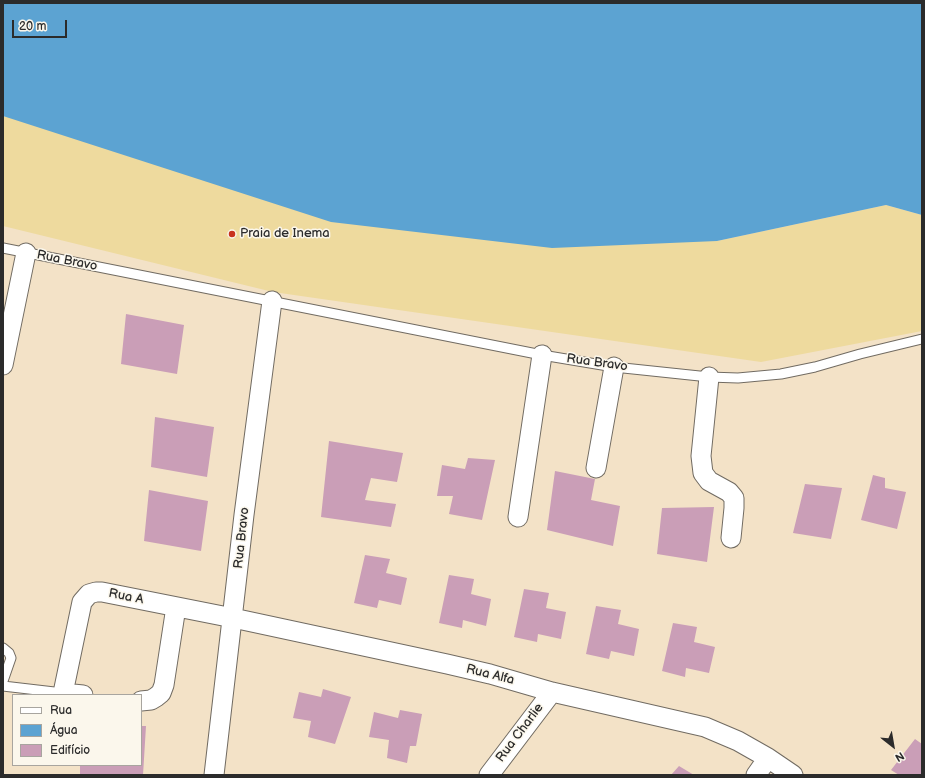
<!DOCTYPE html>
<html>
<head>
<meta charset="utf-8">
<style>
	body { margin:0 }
	#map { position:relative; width:925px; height:778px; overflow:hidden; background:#f3e2c7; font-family:"Balsamiq Sans",sans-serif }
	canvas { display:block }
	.frame { position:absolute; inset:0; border:4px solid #2b2b2b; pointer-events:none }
	.legend { position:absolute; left:12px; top:694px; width:130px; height:72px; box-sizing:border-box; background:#fbf7ec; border:1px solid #a8a59f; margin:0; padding:5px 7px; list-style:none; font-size:12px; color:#2b2b2b }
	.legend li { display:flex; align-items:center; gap:8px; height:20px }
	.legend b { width:20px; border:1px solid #a8a59f }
	.north { position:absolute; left:873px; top:726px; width:40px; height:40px; -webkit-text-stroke:3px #fbf7ec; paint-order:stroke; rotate:149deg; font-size:11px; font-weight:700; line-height:16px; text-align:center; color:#2b2b2b }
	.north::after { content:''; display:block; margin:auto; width:14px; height:18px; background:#2b2b2b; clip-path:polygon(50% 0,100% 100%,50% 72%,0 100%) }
	.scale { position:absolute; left:12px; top:20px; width:55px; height:18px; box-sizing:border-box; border:2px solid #2b2b2b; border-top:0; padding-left:5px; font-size:12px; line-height:14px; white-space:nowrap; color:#2b2b2b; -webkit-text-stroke:3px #fbf7ec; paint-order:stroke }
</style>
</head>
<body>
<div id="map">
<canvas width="925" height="778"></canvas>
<div class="frame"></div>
<ul class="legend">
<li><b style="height:5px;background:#fff"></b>Rua</li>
<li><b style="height:11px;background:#5ca3d2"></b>Água</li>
<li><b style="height:11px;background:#ca9eb7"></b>Edifício</li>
</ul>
<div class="north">N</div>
<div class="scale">20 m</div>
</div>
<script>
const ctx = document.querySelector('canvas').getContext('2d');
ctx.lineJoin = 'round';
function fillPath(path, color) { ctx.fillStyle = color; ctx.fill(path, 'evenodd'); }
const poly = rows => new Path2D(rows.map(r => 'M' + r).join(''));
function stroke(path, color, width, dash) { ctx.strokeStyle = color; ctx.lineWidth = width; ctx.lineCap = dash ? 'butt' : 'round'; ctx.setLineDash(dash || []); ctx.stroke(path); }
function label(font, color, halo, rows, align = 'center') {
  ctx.font = font + ' "Balsamiq Sans",sans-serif'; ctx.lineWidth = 3; ctx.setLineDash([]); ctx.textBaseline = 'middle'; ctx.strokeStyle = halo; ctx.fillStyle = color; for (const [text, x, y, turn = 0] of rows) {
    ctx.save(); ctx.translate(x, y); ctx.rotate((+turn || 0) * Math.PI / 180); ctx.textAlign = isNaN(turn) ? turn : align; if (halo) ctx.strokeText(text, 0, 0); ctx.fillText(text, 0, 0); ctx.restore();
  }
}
const sand = poly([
	[3,116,717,241,886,205,922,215,922,331,761,362,273,292,3,226]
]);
const water = poly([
	[3,3,922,3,922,215,886,205,717,241,552,248,331,222,3,116]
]);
const building = poly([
	[126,314,184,325,177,374,121,364],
	[155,417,214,427,207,477,151,467],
	[329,441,403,453,397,482,371,478,365,500,396,504,391,527,321,517],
	[468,458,495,460,482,520,449,514,453,496,437,496,442,465,465,469],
	[555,471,595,479,591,500,620,506,613,546,547,530],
	[873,475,885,478,885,488,906,492,897,529,861,520],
	[805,484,842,488,831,539,793,533],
	[149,490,208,501,201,551,144,541],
	[714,507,707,562,657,554,662,508],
	[365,555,390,559,386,573,407,578,401,605,379,600,377,608,354,603],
	[449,575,474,579,471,594,491,599,486,626,463,620,462,628,439,623],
	[524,589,549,593,546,608,566,612,561,639,538,634,537,642,514,637],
	[596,606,621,610,618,624,639,629,634,656,611,651,609,659,586,654],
	[673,623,697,627,694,642,715,647,709,673,686,668,685,677,662,671],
	[323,689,351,697,335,744,308,737,311,721,293,718,299,692,321,697],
	[400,710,422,714,416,746,410,746,407,763,387,758,389,740,369,737,374,712,398,718],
	[141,726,146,726,143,775,80,775,80,765,141,765],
	[915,739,922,744,922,775,899,775,891,770],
	[679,766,694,775,671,775]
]);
const service = poly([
	[3,248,542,355,614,367,709,377,738,378,781,374,815,367,860,354,922,339],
	[3,648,9,653,11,658,3,681],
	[3,686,63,693]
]);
const minor = poly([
	[3,365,26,253],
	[709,377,701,456,703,473,709,481,729,492,734,498,734,508,731,538],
	[596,468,614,367],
	[518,517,542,355],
	[83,695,63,693,82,602,89,594,96,592,102,592,233,618,447,664,490,674,552,692,705,727,738,741,768,758,793,775],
	[141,701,151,700,156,697,161,693,164,685,176,607],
	[214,775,244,515,272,301],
	[489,775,552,692],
	[756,775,768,758]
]);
const markers = [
	[232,234,4,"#c8321e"]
];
const poiNames = [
	["Praia de Inema",240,234]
];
const streetNames = [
	["Rua Bravo",67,261,11],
	["Rua Bravo",597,363,8],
	["Rua Bravo",242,538,-84],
	["Rua A",126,597,11],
	["Rua Alfa",490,675,14],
	["Rua Charlie",520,733,-53]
];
fillPath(sand, '#eeda9e');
fillPath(water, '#5ca3d2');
fillPath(building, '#ca9eb7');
stroke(service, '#716b62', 11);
stroke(minor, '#716b62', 21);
stroke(service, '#fff', 9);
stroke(minor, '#fff', 19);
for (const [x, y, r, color] of markers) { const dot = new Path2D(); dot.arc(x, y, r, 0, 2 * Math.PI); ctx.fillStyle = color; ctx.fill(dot); stroke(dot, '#fbf7ec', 1.5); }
label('13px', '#2b2b2b', '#fbf7ec', poiNames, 'left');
label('13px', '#2b2b2b', '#fbf7ec', streetNames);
</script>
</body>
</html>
